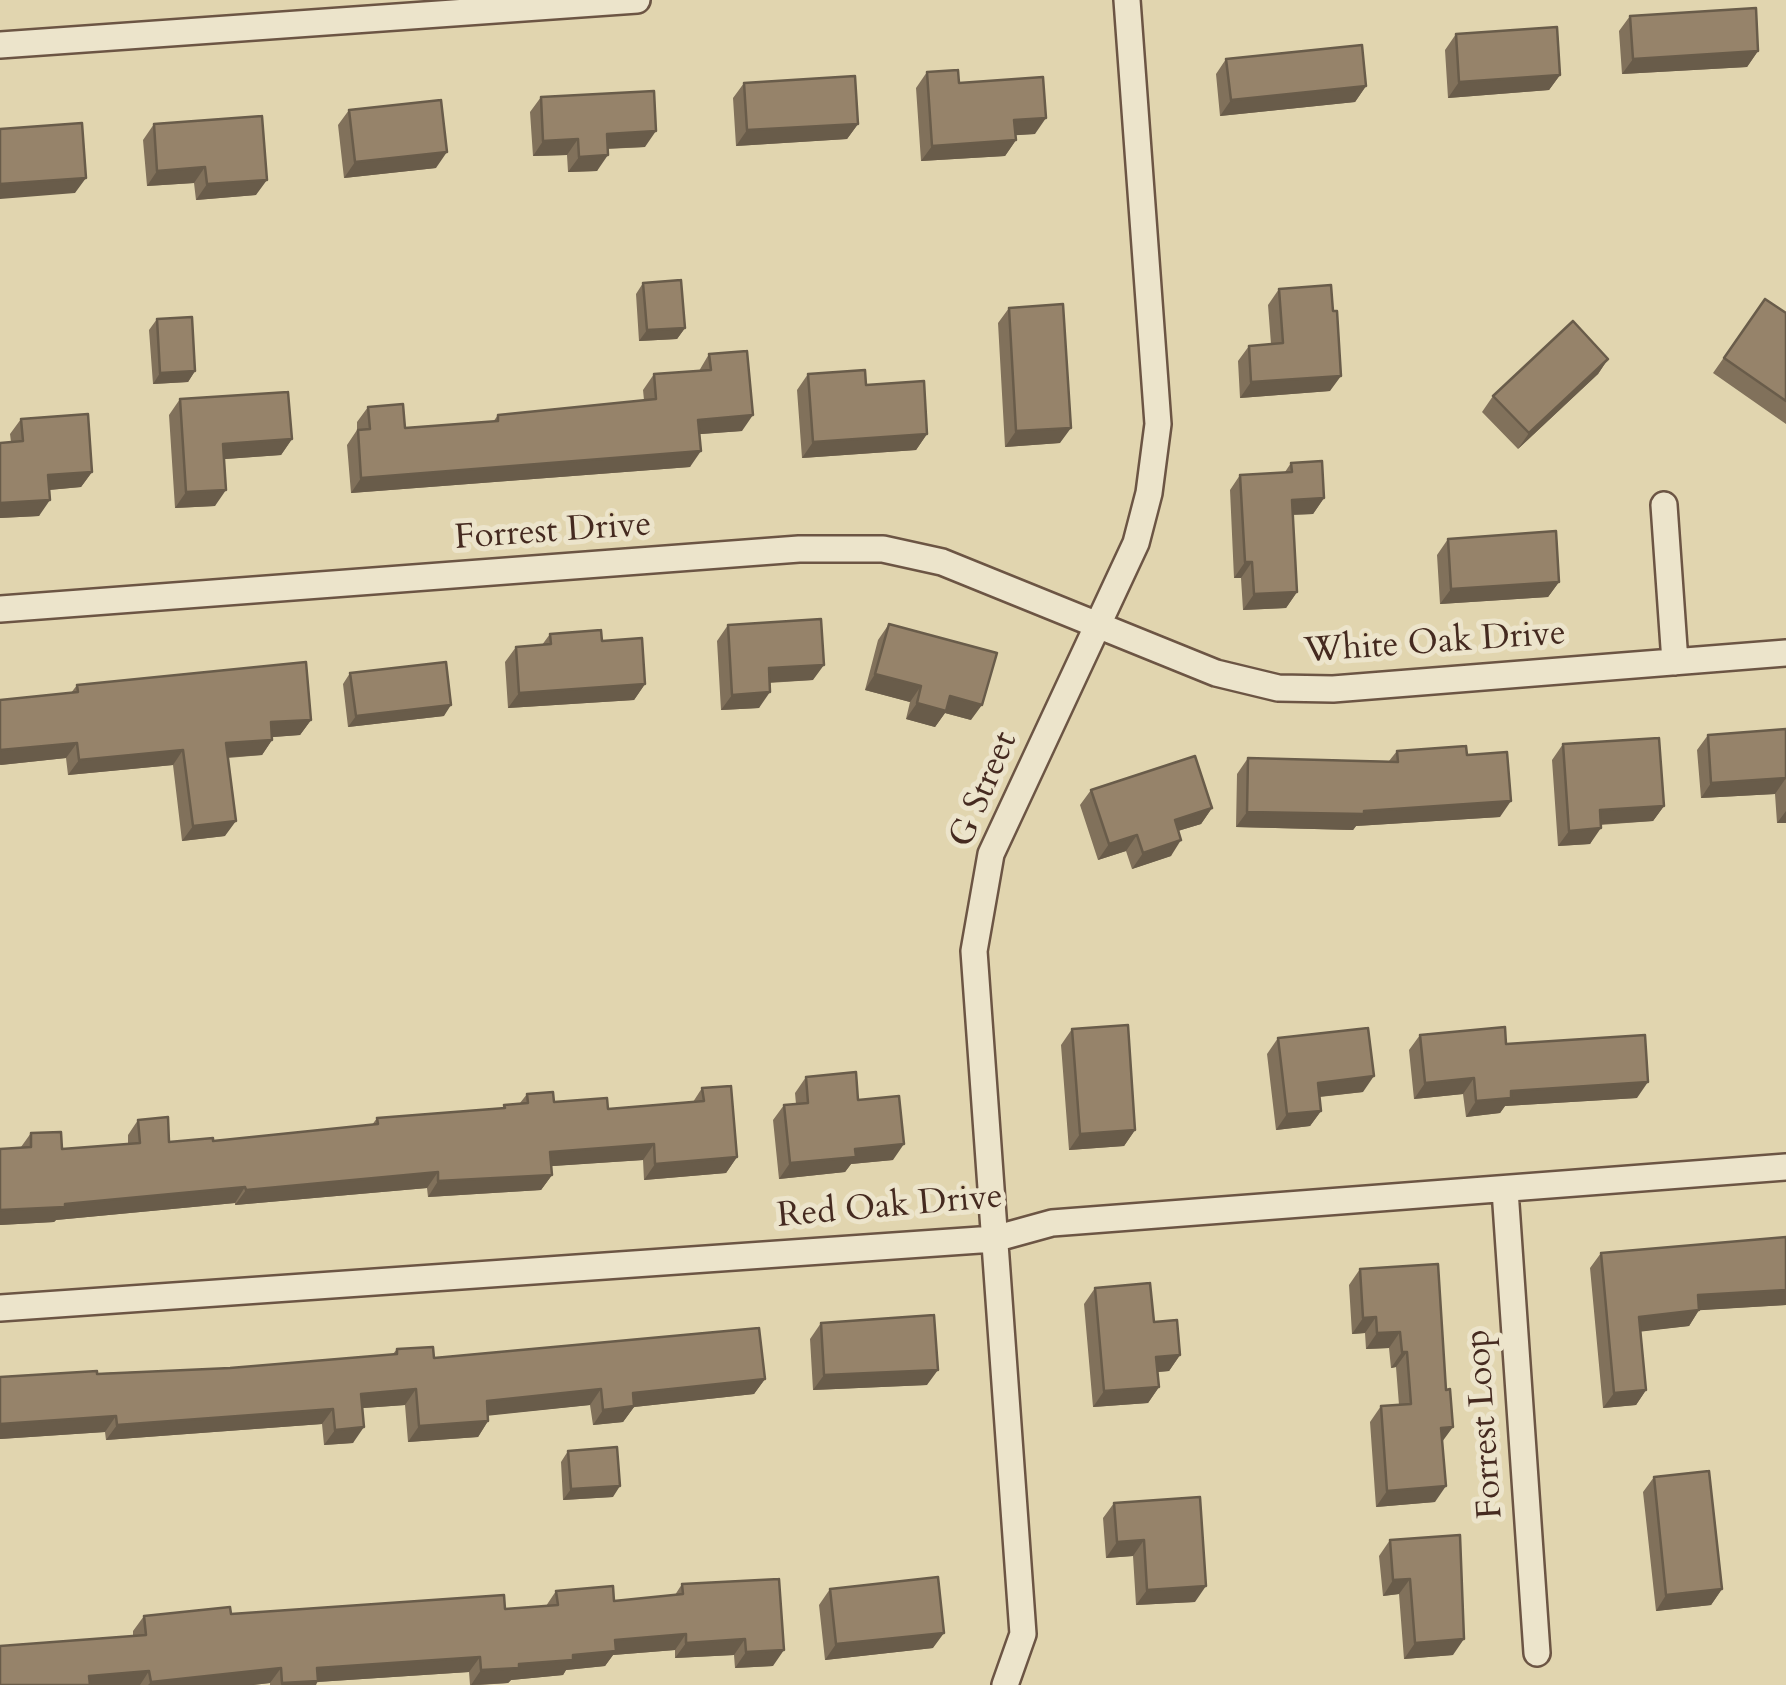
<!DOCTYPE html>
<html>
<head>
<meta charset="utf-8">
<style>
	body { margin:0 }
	canvas { display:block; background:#e1d5af }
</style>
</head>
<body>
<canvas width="1786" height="1685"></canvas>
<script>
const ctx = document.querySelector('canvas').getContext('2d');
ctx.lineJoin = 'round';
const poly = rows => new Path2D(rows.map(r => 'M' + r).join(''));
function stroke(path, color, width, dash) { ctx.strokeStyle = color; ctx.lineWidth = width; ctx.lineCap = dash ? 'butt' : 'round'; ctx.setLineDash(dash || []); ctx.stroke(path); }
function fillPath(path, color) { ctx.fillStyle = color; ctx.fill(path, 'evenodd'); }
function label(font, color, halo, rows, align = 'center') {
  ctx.font = font + ' Cardo,serif'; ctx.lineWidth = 10; ctx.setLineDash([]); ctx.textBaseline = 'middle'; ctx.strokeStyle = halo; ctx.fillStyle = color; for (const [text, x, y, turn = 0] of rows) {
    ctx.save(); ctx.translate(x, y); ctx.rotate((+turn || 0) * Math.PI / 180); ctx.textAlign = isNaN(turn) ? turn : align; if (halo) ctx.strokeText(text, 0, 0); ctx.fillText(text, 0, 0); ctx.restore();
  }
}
const street = poly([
	[0,45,637,0],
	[1664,505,1675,662],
	[0,609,799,549,883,549,942,562,1216,673,1278,688,1333,689,1786,653],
	[1505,1190,1537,1653],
	[0,1308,994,1239,1052,1223,1786,1167],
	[1005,1685,1023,1634,974,951,991,854,1136,543,1149,493,1158,424,1127,0]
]);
const wall = poly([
	[1630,16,1758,51,1747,67,1622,74,1619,31],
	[1456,34,1560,75,1549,90,1448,98,1445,50],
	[1226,59,1366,86,1355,102,1220,116,1216,74],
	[927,72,959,83,1035,134,1015,135,1016,140,1005,156,921,161,916,88],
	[744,83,858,124,847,139,736,146,733,98],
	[541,97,645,147,607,149,597,171,568,172,567,155,533,156,530,112],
	[349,110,436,168,344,178,338,125],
	[154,124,256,195,196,200,194,183,147,186,143,140],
	[643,283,685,328,677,339,639,341,636,294],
	[1279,289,1330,391,1240,398,1238,361,1249,346,1271,344,1268,305],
	[1765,299,1786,313,1786,424,1713,373],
	[1009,308,1060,443,1005,447,998,323],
	[157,319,195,371,188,382,153,384,149,330],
	[709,354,742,431,700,434,690,467,351,493,347,445,357,430,357,422,368,407,405,428,493,422,498,415,644,400,643,390,654,374,699,371],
	[1608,359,1598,374,1518,449,1482,412,1493,396],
	[808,374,866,385,927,434,916,450,802,458,797,390],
	[180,399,292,439,281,455,224,459,215,506,175,508,169,415],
	[21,419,92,472,81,487,49,490,39,516,0,518,0,443,11,442,10,434],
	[1291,463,1324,498,1313,514,1293,515,1297,592,1286,608,1243,610,1241,578,1234,578,1230,490,1240,475,1285,472],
	[1448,539,1559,582,1548,597,1440,604,1437,555],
	[889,624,971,720,945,713,935,727,906,719,910,702,865,690,878,640],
	[728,625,813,680,769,683,759,708,721,710,717,641],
	[550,634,645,684,634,700,508,708,505,662,516,647,542,645],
	[350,673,444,716,348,727,343,684],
	[77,685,311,720,300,735,272,737,272,740,262,755,228,758,225,836,182,841,173,765,68,775,66,758,1,765,0,700,71,693],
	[1786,729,1786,823,1777,823,1775,794,1701,798,1697,750,1708,735],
	[1563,744,1664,806,1653,821,1600,825,1590,844,1558,846,1552,760],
	[1397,751,1467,755,1500,817,1356,826,1353,830,1236,827,1237,774,1248,758,1389,761],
	[1091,790,1212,808,1201,824,1178,831,1171,856,1132,869,1126,851,1098,860,1080,805],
	[1072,1029,1135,1130,1124,1146,1069,1150,1061,1045],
	[1420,1035,1506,1044,1637,1098,1505,1106,1500,1113,1466,1117,1463,1094,1414,1099,1409,1050],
	[1278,1038,1363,1092,1320,1097,1321,1111,1310,1126,1276,1130,1267,1054],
	[806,1077,858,1100,893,1160,851,1164,845,1172,779,1179,773,1120,784,1105,796,1104,795,1093],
	[702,1088,737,1157,726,1173,644,1180,643,1160,551,1166,552,1175,541,1190,428,1197,427,1188,235,1205,235,1203,56,1220,54,1222,0,1225,0,1149,21,1147,31,1133,62,1149,128,1144,128,1135,138,1120,169,1142,213,1141,372,1125,377,1118,502,1108,504,1105,520,1103,527,1094,554,1102,608,1109,693,1102],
	[1786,1237,1786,1305,1699,1310,1689,1326,1641,1331,1646,1390,1636,1405,1603,1408,1590,1268,1601,1253],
	[1438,1264,1442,1442,1435,1502,1376,1507,1370,1422,1381,1406,1399,1405,1396,1367,1391,1368,1389,1348,1366,1349,1365,1333,1352,1334,1349,1285,1360,1269],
	[1095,1288,1154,1322,1180,1355,1169,1371,1158,1372,1159,1387,1148,1403,1093,1407,1084,1304],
	[821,1323,927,1385,813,1390,810,1339],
	[397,1349,434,1358,765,1379,754,1394,634,1407,623,1422,593,1425,590,1405,488,1415,488,1421,478,1437,408,1442,405,1405,363,1408,353,1443,324,1445,322,1424,106,1440,105,1432,0,1439,0,1377,230,1368,393,1354],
	[568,1451,613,1497,563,1500,561,1462],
	[1654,1477,1722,1589,1711,1605,1656,1611,1643,1492],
	[1114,1503,1195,1602,1136,1605,1133,1556,1106,1558,1103,1518],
	[1390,1540,1453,1655,1404,1659,1399,1594,1383,1596,1379,1556],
	[779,1579,773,1666,735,1668,734,1655,675,1658,675,1650,613,1655,605,1666,566,1670,563,1675,511,1680,508,1683,480,1685,470,1685,469,1672,317,1682,316,1685,270,1685,270,1683,253,1685,0,1685,133,1636,133,1631,144,1616,505,1609,546,1606,556,1591,614,1601,675,1595,682,1584],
	[830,1589,933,1648,825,1660,819,1605]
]);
const shadedWall = poly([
	[1758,51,1747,67,1622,74,1633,59],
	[1560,75,1549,90,1448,98,1459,82],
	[1366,86,1355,102,1220,116,1231,100],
	[1046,118,1035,134,1003,136,1014,120],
	[858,124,847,139,736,146,747,130],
	[656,131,645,147,596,149,607,134],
	[578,139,567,155,533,156,543,141],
	[1016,140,1005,156,921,161,932,146],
	[447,152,436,168,344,178,355,162],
	[608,155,597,171,568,172,579,157],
	[205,167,194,183,147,186,157,171],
	[86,178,75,193,0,199,0,184],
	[267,180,256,195,196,200,207,184],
	[685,328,677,339,639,341,647,330],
	[1608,359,1598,374,1518,449,1529,433],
	[195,371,188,382,153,384,160,373],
	[1341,376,1330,391,1240,398,1251,382],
	[753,415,742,431,688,435,698,420],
	[1071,428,1060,443,1005,447,1016,431],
	[927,434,916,450,802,458,813,442],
	[292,439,281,455,212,460,223,444],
	[701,451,690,467,351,493,361,478],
	[92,472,81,487,37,491,48,475],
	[226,490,215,506,175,508,186,492],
	[1324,498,1313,514,1281,515,1292,500],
	[50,500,39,516,0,518,0,503],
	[1245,562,1252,562,1241,578,1234,578],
	[1559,582,1548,597,1440,604,1451,589],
	[1297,592,1286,608,1243,610,1254,594],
	[824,665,813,680,758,683,769,668],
	[875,674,921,686,910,702,865,690],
	[645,684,634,700,508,708,519,693],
	[770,692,759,708,721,710,732,695],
	[950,696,982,705,971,720,945,713,935,727,906,719,917,703],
	[451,705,444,716,348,727,356,716],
	[311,720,300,735,260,738,271,722],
	[272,740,262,755,216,758,226,743],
	[77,743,66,758,0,765,0,750],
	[183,750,173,765,68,775,79,760],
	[1786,778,1775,794,1701,798,1711,783],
	[1511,801,1500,817,1356,826,1353,830,1236,827,1247,812,1364,811],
	[1664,806,1653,821,1589,825,1600,810],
	[1212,808,1201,824,1164,835,1175,820],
	[1786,811,1786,823,1777,823],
	[236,821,225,836,182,841,193,826],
	[1601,828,1590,844,1558,846,1569,831],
	[1137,835,1126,851,1098,860,1109,844],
	[1181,840,1171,856,1132,869,1143,853],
	[1374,1076,1363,1092,1307,1098,1318,1083],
	[1474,1078,1463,1094,1414,1099,1425,1083],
	[1648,1082,1637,1098,1505,1106,1500,1113,1466,1117,1476,1101,1511,1091],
	[1321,1111,1310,1126,1276,1130,1287,1114],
	[1135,1130,1124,1146,1069,1150,1080,1134],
	[654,1144,643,1160,539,1167,550,1152],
	[904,1144,893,1160,851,1164,845,1172,779,1179,790,1163,855,1149],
	[737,1157,726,1173,644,1180,655,1164],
	[438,1172,427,1188,235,1205,246,1190],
	[552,1175,541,1190,428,1197,438,1181],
	[245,1187,235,1203,56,1220,54,1222,0,1225,0,1210],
	[1786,1290,1786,1305,1687,1311,1698,1295],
	[1699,1310,1689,1326,1629,1333,1639,1317],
	[1376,1317,1365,1333,1352,1334,1363,1318],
	[1400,1332,1389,1348,1366,1349,1377,1333],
	[1402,1352,1407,1352,1396,1367,1391,1368],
	[1180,1355,1169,1371,1145,1373,1156,1357],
	[938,1370,927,1385,813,1390,824,1375],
	[765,1379,754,1394,634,1407,623,1422,593,1425,603,1410,633,1393],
	[1159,1387,1148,1403,1093,1407,1104,1391],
	[416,1389,405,1405,350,1409,361,1394],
	[601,1389,590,1405,476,1417,487,1401],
	[1646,1390,1636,1405,1603,1408,1614,1393],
	[333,1409,322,1424,106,1440,117,1425],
	[116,1416,105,1432,0,1439,0,1424],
	[488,1421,478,1437,408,1442,419,1426],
	[364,1427,353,1443,324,1445,335,1430],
	[1453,1427,1442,1442,1441,1428],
	[620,1486,613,1497,563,1500,571,1489],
	[1446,1486,1435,1502,1376,1507,1387,1491],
	[1144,1540,1133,1556,1106,1558,1117,1542],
	[1410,1579,1399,1594,1383,1596,1393,1580],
	[1206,1586,1195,1602,1136,1605,1147,1590],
	[1722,1589,1711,1605,1656,1611,1666,1595],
	[944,1633,933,1648,825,1660,836,1644],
	[686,1634,675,1650,613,1655,605,1666,566,1670,563,1675,511,1680,508,1683,471,1685,481,1670,519,1664,615,1640],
	[745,1639,734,1655,675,1658,686,1643],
	[1464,1639,1453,1655,1404,1659,1415,1643],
	[784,1650,773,1666,735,1668,746,1652],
	[480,1657,469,1672,317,1682,316,1685,281,1685,282,1683,317,1668],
	[281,1668,270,1683,253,1685,148,1685,151,1682],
	[149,1671,140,1685,83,1685,89,1676]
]);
const building = poly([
	[1756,8,1758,51,1633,59,1630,16,1756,8],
	[1557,27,1560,75,1459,82,1456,34,1557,27],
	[1362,45,1366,86,1231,100,1226,59,1362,45],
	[958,70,959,83,1043,77,1046,118,1014,120,1016,140,932,146,927,72,958,70],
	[855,76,858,124,747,130,744,83,855,76],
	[654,91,656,131,607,134,608,155,579,157,578,139,543,141,541,97,654,91],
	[441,100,447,152,355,162,349,110,441,100],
	[262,116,267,180,207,184,205,167,157,171,154,124,262,116],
	[82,123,86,178,0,184,0,129,82,123],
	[681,280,685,328,647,330,643,283,681,280],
	[1331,285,1333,311,1337,311,1341,376,1251,382,1249,346,1283,343,1279,289,1331,285],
	[1765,299,1786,313,1786,401,1724,358,1765,299],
	[1063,304,1071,428,1016,431,1009,308,1063,304],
	[192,317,195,371,160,373,157,319,192,317],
	[1573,321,1608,359,1529,433,1493,396,1573,321],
	[747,351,753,415,698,420,701,451,361,478,358,430,370,429,368,407,403,404,405,428,498,421,498,415,656,399,654,374,711,370,709,354,747,351],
	[865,370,866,385,924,381,927,434,813,442,808,374,865,370],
	[288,392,292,439,223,444,226,490,186,492,180,399,288,392],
	[88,414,92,472,48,475,50,500,0,503,0,443,23,441,21,419,88,414],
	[1322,461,1324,498,1292,500,1297,592,1254,594,1252,562,1245,562,1240,475,1292,472,1291,463,1322,461],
	[1556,531,1559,582,1451,589,1448,539,1556,531],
	[821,619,824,665,769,668,770,692,732,695,728,625,821,619],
	[889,624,997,653,982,705,950,696,946,711,917,703,921,686,875,674,889,624],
	[601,630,602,641,642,638,645,684,519,693,516,647,551,644,550,634,601,630],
	[306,662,311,720,271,722,272,740,226,743,236,821,193,826,183,750,79,760,77,743,0,750,0,700,78,692,77,685,306,662],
	[446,662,451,705,356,716,350,673,446,662],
	[1786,729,1786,778,1711,783,1708,735,1786,729],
	[1659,738,1664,806,1600,810,1601,828,1569,831,1563,744,1659,738],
	[1466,746,1467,755,1507,752,1511,801,1364,811,1364,814,1247,812,1248,758,1398,762,1397,751,1466,746],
	[1195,756,1212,808,1175,820,1181,840,1143,853,1137,835,1109,844,1091,790,1195,756],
	[1128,1025,1135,1130,1080,1134,1072,1029,1128,1025],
	[1505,1027,1506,1044,1645,1035,1648,1082,1511,1091,1511,1098,1476,1101,1474,1078,1425,1083,1420,1035,1505,1027],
	[1368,1028,1374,1076,1318,1083,1321,1111,1287,1114,1278,1038,1368,1028],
	[856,1072,858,1100,899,1096,904,1144,855,1149,856,1157,790,1163,784,1105,808,1103,806,1077,856,1072],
	[731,1086,737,1157,655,1164,654,1144,550,1152,552,1175,438,1181,438,1172,246,1190,245,1187,65,1204,65,1207,0,1210,0,1149,31,1147,31,1133,61,1132,62,1149,140,1143,138,1120,168,1117,169,1142,213,1138,213,1141,378,1124,377,1118,505,1108,504,1105,528,1103,527,1094,553,1092,554,1102,607,1098,608,1109,704,1101,702,1088,731,1086],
	[1786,1237,1786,1290,1698,1295,1699,1310,1639,1317,1646,1390,1614,1393,1601,1253,1786,1237],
	[1438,1264,1446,1390,1450,1389,1453,1427,1441,1428,1446,1486,1387,1491,1381,1406,1411,1404,1407,1352,1402,1352,1400,1332,1377,1333,1376,1317,1363,1318,1360,1269,1438,1264],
	[1150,1283,1154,1322,1177,1320,1180,1355,1156,1357,1159,1387,1104,1391,1095,1288,1150,1283],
	[934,1315,938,1370,824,1375,821,1323,934,1315],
	[759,1328,765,1379,633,1393,634,1406,603,1410,601,1389,487,1401,488,1421,419,1426,416,1389,361,1394,364,1427,335,1430,333,1409,117,1425,116,1416,0,1424,0,1377,97,1371,97,1374,230,1368,397,1354,397,1349,433,1347,434,1358,759,1328],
	[617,1447,620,1486,571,1489,568,1451,617,1447],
	[1709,1471,1722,1589,1666,1595,1654,1477,1709,1471],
	[1200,1497,1206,1586,1147,1590,1144,1540,1117,1542,1114,1503,1200,1497],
	[1460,1535,1464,1639,1415,1643,1410,1579,1393,1580,1390,1540,1460,1535],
	[938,1577,944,1633,836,1644,830,1589,938,1577],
	[779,1579,784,1650,746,1652,745,1639,686,1643,686,1634,615,1640,616,1651,573,1655,573,1660,519,1664,519,1668,481,1670,480,1657,317,1668,318,1681,282,1683,281,1668,151,1682,149,1671,89,1676,90,1685,0,1685,0,1646,146,1635,144,1616,230,1607,231,1614,504,1595,505,1609,558,1605,556,1591,613,1586,614,1601,683,1594,682,1584,779,1579]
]);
const streetNames = [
	["Forrest Drive",553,533,-4],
	["White Oak Drive",1435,644,-4],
	["G Street",985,790,-67],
	["Red Oak Drive",890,1208,-5],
	["Forrest Loop",1486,1424,-94]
];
stroke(street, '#6c5544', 30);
stroke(street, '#ece4cb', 25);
fillPath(wall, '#81715b');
fillPath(shadedWall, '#695c4a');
fillPath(building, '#96836a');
stroke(building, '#695c4a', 2.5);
label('35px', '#452a20', '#ece4cb', streetNames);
</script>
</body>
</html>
